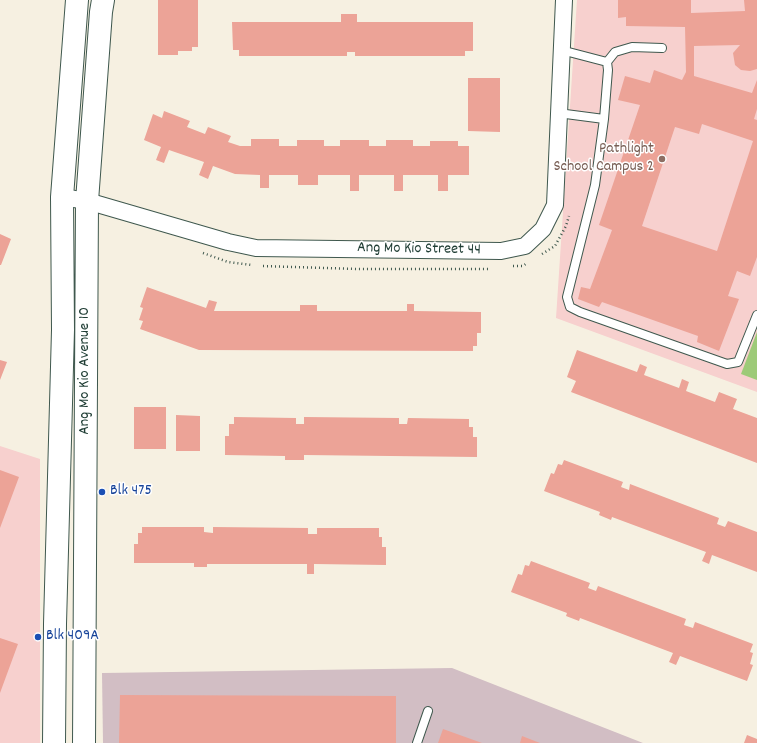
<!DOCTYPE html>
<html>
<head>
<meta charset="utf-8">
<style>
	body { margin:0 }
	canvas { display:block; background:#f6f0e1 }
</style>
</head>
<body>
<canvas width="757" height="743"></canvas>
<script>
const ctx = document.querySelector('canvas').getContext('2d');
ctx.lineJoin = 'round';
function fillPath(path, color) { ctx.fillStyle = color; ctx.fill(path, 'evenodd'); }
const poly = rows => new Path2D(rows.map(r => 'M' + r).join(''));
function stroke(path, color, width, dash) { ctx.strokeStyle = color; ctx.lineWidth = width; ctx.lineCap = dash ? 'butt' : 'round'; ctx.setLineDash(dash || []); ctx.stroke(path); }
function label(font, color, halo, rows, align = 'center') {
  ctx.font = font + ' Dekko,sans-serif'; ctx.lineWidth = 3; ctx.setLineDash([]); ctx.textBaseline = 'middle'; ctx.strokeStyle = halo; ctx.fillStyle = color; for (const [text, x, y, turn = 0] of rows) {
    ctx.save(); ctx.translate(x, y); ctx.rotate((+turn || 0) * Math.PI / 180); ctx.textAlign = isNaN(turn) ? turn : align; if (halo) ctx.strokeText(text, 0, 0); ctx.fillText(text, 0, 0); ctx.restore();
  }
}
const built = poly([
	[577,0,757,0,757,392,556,318],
	[0,446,40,459,40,743,0,743]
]);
const industrial = poly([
	[452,668,643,743,103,743,102,673]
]);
const green = poly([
	[757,332,757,380,741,374]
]);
const building = poly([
	[158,0,198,0,198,47,192,47,192,51,178,51,178,55,158,55],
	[618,0,691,0,691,13,745,11,744,0,757,0,757,69,750,71,741,70,735,65,733,53,740,45,694,46,694,76,752,93,757,80,757,109,754,119,757,120,757,257,750,276,737,271,728,296,739,299,719,351,697,342,698,336,602,302,599,307,578,299,581,287,590,289,612,230,599,225,640,105,618,100,625,76,650,83,654,70,682,80,686,72,685,27,626,26,626,17,618,18],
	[702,124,753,141,717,251,642,226,675,127,699,134],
	[341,14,357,14,357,22,473,22,473,51,465,51,465,56,355,56,355,52,347,52,347,56,239,56,239,50,233,50,232,22,341,22],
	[468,78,500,78,500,132,468,131],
	[164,111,190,121,187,127,205,134,208,127,231,136,228,142,240,146,251,146,251,139,279,139,279,146,297,146,297,140,324,140,324,146,340,146,340,140,369,140,369,146,386,146,386,140,413,140,413,146,430,146,430,141,458,141,458,146,469,146,469,175,448,175,448,191,438,191,438,175,403,175,403,191,394,191,394,175,359,175,359,191,350,191,350,175,318,175,318,185,298,185,298,175,269,175,269,188,260,188,260,175,235,174,213,166,208,179,199,175,204,162,169,150,164,163,156,160,161,147,144,140,153,114,162,118],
	[0,234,11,239,1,265,0,265],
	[147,287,206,308,209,300,217,302,214,311,300,311,300,305,317,305,317,311,407,311,407,304,414,304,414,311,481,312,481,333,477,333,477,346,473,346,473,351,199,350,140,329,143,321,139,320,143,308,140,307],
	[577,350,637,372,640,364,647,367,644,375,679,388,682,379,689,382,686,391,715,402,719,392,737,399,733,409,757,418,757,463,571,392,576,381,567,377],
	[0,360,7,362,0,380],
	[134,407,166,407,166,449,134,449],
	[176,415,200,416,200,451,176,451],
	[234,417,296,418,296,424,304,424,304,417,399,418,399,424,407,424,408,418,469,419,469,427,473,427,473,437,477,437,477,457,304,455,304,460,285,460,285,456,225,455,225,436,229,436,229,424,234,424],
	[564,460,623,482,621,487,629,490,630,484,719,518,717,524,725,527,728,521,757,532,757,572,712,555,709,564,702,561,706,552,612,517,611,520,599,515,600,512,544,491,551,473,554,474,558,464,562,465],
	[0,470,19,477,0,528],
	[142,527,204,527,204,532,213,533,213,527,308,528,308,534,317,534,317,528,379,528,379,537,382,537,382,547,386,547,386,565,314,564,314,574,307,574,307,564,207,564,207,567,194,567,194,563,134,563,134,544,138,544,138,533,142,533],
	[531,561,590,583,588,588,596,591,598,586,686,619,684,625,693,628,695,622,753,644,750,652,753,653,750,664,753,665,747,681,680,656,676,665,669,662,673,653,580,618,579,621,566,616,567,613,511,592,518,574,522,575,525,565,529,566],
	[0,638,18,644,0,693],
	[120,695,396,696,396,743,119,743],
	[443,729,482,743,438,743],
	[747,735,757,739,757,743,744,743],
	[522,736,540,743,520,743]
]);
const path = poly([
	[203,253,228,262,252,265],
	[542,254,555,246,566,226,569,216],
	[263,266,358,269,490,269],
	[513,266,523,266,527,263]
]);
const service = poly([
	[662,48,632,47,615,52,607,62,608,70,604,119,595,185,567,297,570,307,580,312,727,364,738,362,757,315],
	[561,50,607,62],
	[558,113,604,119],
	[417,743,428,711]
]);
const minor = poly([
	[62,197,87,201,228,242,256,248,501,251,525,246,543,229,555,205,564,0]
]);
const secondary = poly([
	[54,743,55,624,63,330,62,197,77,0],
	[84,743,87,201,101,12,103,0]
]);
const markers = [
	[662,159,4,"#8d6e63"],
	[102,492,4,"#1a4fb4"],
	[38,637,4,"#1a4fb4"]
];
const educationNames = [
	["Pathlight",654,150],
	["School Campus 2",654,168]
];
const streetNames = [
	["Ang Mo Kio Street 44",419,250,1],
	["Ang Mo Kio Avenue 10",86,371,-90]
];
const transitNames = [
	["Blk 475",110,492],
	["Blk 409A",46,637]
];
fillPath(built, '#f7d0ce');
fillPath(industrial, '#d2bec4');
fillPath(green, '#9dca78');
fillPath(building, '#eca397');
stroke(service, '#3f584e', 10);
stroke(minor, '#3f584e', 18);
stroke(secondary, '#3f584e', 24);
stroke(path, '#3f584e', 2.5, [1, 3]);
stroke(service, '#fff', 8);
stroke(minor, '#fff', 16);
stroke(secondary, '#fff', 22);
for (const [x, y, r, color] of markers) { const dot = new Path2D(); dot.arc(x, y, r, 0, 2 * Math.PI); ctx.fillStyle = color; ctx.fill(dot); stroke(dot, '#fff', 1.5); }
label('16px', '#785e54', '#fff', educationNames, 'right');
label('16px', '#1f3d34', '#fff', streetNames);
label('16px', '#164399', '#fff', transitNames, 'left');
</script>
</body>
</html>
